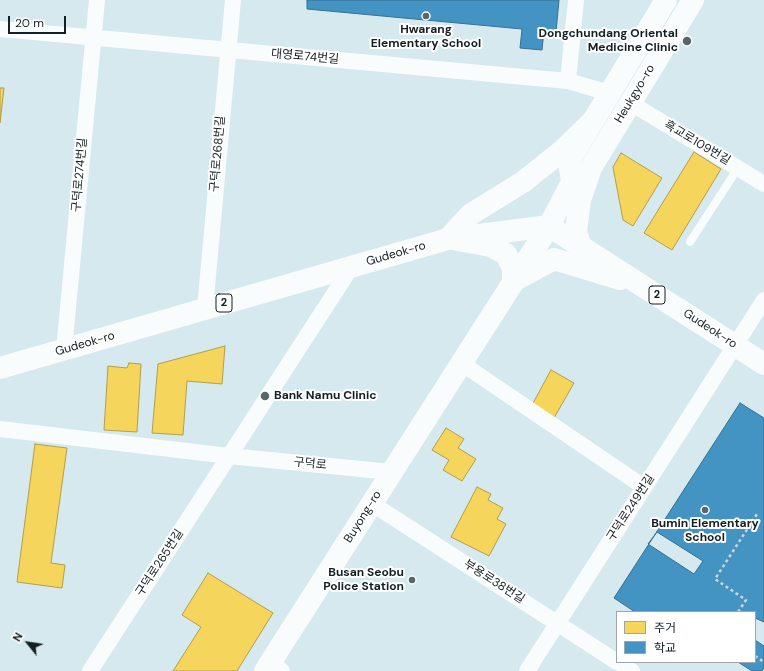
<!DOCTYPE html>
<html>
<head>
<meta charset="utf-8">
<style>
	body { margin:0 }
	#map { position:relative; width:764px; height:671px; overflow:hidden; background:#d6e9ee; font-family:"DM Sans","Noto Sans KR",sans-serif }
	canvas { display:block }
	.legend { position:absolute; left:616px; top:611px; width:140px; height:52px; box-sizing:border-box; background:#fff; border:1px solid #a1a5a7; margin:0; padding:5px 7px; list-style:none; font-size:12px; color:#131f23 }
	.legend li { display:flex; align-items:center; gap:8px; height:20px }
	.legend b { width:20px; border:1px solid #a1a5a7 }
	.north { position:absolute; left:8px; top:623px; width:40px; height:40px; -webkit-text-stroke:3px #fff; paint-order:stroke; rotate:300deg; font-size:11px; font-weight:700; line-height:16px; text-align:center; color:#131f23 }
	.north::after { content:''; display:block; margin:auto; width:14px; height:18px; background:#131f23; clip-path:polygon(50% 0,100% 100%,50% 72%,0 100%) }
	.scale { position:absolute; left:8px; top:16px; width:58px; height:18px; box-sizing:border-box; border:2px solid #131f23; border-top:0; padding-left:5px; font-size:12px; line-height:14px; white-space:nowrap; color:#131f23; -webkit-text-stroke:3px #fff; paint-order:stroke }
</style>
</head>
<body>
<div id="map">
<canvas width="764" height="671"></canvas>
<ul class="legend">
<li><b style="height:11px;background:#f6d55c"></b>주거</li>
<li><b style="height:11px;background:#4393c3"></b>학교</li>
</ul>
<div class="north">N</div>
<div class="scale">20 m</div>
</div>
<script>
const ctx = document.querySelector('canvas').getContext('2d');
ctx.lineJoin = 'round';
function fillPath(path, color) { ctx.fillStyle = color; ctx.fill(path, 'evenodd'); }
const poly = rows => new Path2D(rows.map(r => 'M' + r).join(''));
function stroke(path, color, width, dash) { ctx.strokeStyle = color; ctx.lineWidth = width; ctx.lineCap = dash ? 'butt' : 'round'; ctx.setLineDash(dash || []); ctx.stroke(path); }
function label(font, color, halo, rows, align = 'center') {
  ctx.font = font + ' "DM Sans","Noto Sans KR",sans-serif'; ctx.lineWidth = 4; ctx.setLineDash([]); ctx.textBaseline = 'middle'; ctx.strokeStyle = halo; ctx.fillStyle = color; for (const [text, x, y, turn = 0] of rows) {
    ctx.save(); ctx.translate(x, y); ctx.rotate((+turn || 0) * Math.PI / 180); ctx.textAlign = isNaN(turn) ? turn : align; if (halo) ctx.strokeText(text, 0, 0); ctx.fillText(text, 0, 0); ctx.restore();
  }
}
const homes = poly([
	[0,88,4,88,0,123,0,88],
	[694,152,721,169,672,250,644,233,694,152],
	[621,153,662,178,633,226,623,220,613,167,621,153],
	[225,346,222,384,187,381,183,435,152,433,158,364,225,346],
	[129,363,141,364,137,432,104,430,108,366,127,368,129,363],
	[551,370,574,383,554,418,532,405,551,370],
	[446,428,464,439,458,448,476,459,462,481,443,470,449,460,432,450,446,428],
	[35,444,67,448,51,563,65,565,62,588,17,582,35,444],
	[477,487,491,494,488,500,503,508,497,519,506,524,489,556,451,537,477,487],
	[208,573,273,613,237,671,173,671,201,627,182,615,208,573]
]);
const schools = poly([
	[307,0,559,0,556,32,544,31,542,50,520,48,522,29,307,9,307,0],
	[740,403,764,418,764,622,755,618,755,612,635,612,614,598,740,403],
	[657,532,703,561,694,574,648,544,657,532],
	[755,640,764,646,764,668,762,671,752,671,738,662,755,662,755,640]
]);
const path = poly([
	[738,612,746,600,715,579,757,514],
	[755,656,764,662]
]);
const service = poly([
	[690,242,738,168]
]);
const minor = poly([
	[0,29,568,81,609,93],
	[568,81,576,0],
	[629,102,764,184],
	[205,309,233,0],
	[64,350,97,0],
	[461,363,644,487],
	[0,429,229,456,391,472],
	[371,503,617,662],
	[618,662,632,671],
	[270,663,282,671],
	[90,671,352,266],
	[527,671,764,300]
]);
const secondary = poly([
	[572,182,569,161,666,0],
	[458,240,491,246,506,254,513,268,513,281],
	[580,245,576,231,580,200,590,171],
	[265,671,549,226,572,182,589,171,693,0]
]);
const primary = poly([
	[448,239,471,214,523,182,563,150,593,121],
	[513,281,554,259,620,279],
	[0,368,448,239,549,226,764,364]
]);
const markers = [
	[426,16,4,"#57666a"],
	[687,41,5,"#57666a"],
	[265,396,5,"#57666a"],
	[705,510,4,"#57666a"],
	[412,580,4,"#57666a"]
];
const shields = [
	[657,295,16],
	[224,303,16]
];
const shieldNames = [
	["2",657,295],
	["2",224,303]
];
const poiNames = [
	["Hwarang",426,30],
	["Elementary School",426,44],
	["Dongchundang Oriental",678,34,"right"],
	["Medicine Clinic",678,48,"right"],
	["Bank Namu Clinic",274,396,"left"],
	["Bumin Elementary",705,524],
	["School",705,538],
	["Busan Seobu",404,573,"right"],
	["Police Station",404,587,"right"]
];
const streetNames = [
	["대영로74번길",305,57,5],
	["Heukgyo-ro",635,94,-59],
	["흑교로109번길",697,143,31],
	["구덕로268번길",218,154,-85],
	["구덕로274번길",80,175,-85],
	["Gudeok-ro",396,254,-16],
	["Gudeok-ro",710,329,33],
	["Gudeok-ro",85,344,-16],
	["구덕로",310,464,6],
	["구덕로249번길",631,508,-57],
	["Buyong-ro",363,517,-58],
	["구덕로265번길",160,563,-57],
	["부용로38번길",494,582,33]
];
fillPath(homes, '#f6d55c');
stroke(homes, '#b29e4b', 1);
fillPath(schools, '#4393c3');
stroke(schools, '#357093', 1);
stroke(path, '#ced4d5', 2.5, [3, 3]);
stroke(service, '#f9fcfc', 8);
stroke(minor, '#f9fcfc', 16);
stroke(secondary, '#f9fcfc', 22);
stroke(primary, '#f9fcfc', 22);
for (const [x, y, r, color] of markers) { const dot = new Path2D(); dot.arc(x, y, r, 0, 2 * Math.PI); ctx.fillStyle = color; ctx.fill(dot); stroke(dot, '#fff', 1.5); }
for (const [x, y, w] of shields) { const box = new Path2D(); box.roundRect(x - w / 2, y - 9, w, 18, 3); ctx.fillStyle = '#fff'; ctx.fill(box); stroke(box, '#131f23', 1); }
label('bold 11px', '#131f23', null, shieldNames);
label('bold 12px', '#131f23', '#fff', poiNames);
label('12px', '#131f23', '#fff', streetNames);
</script>
</body>
</html>
